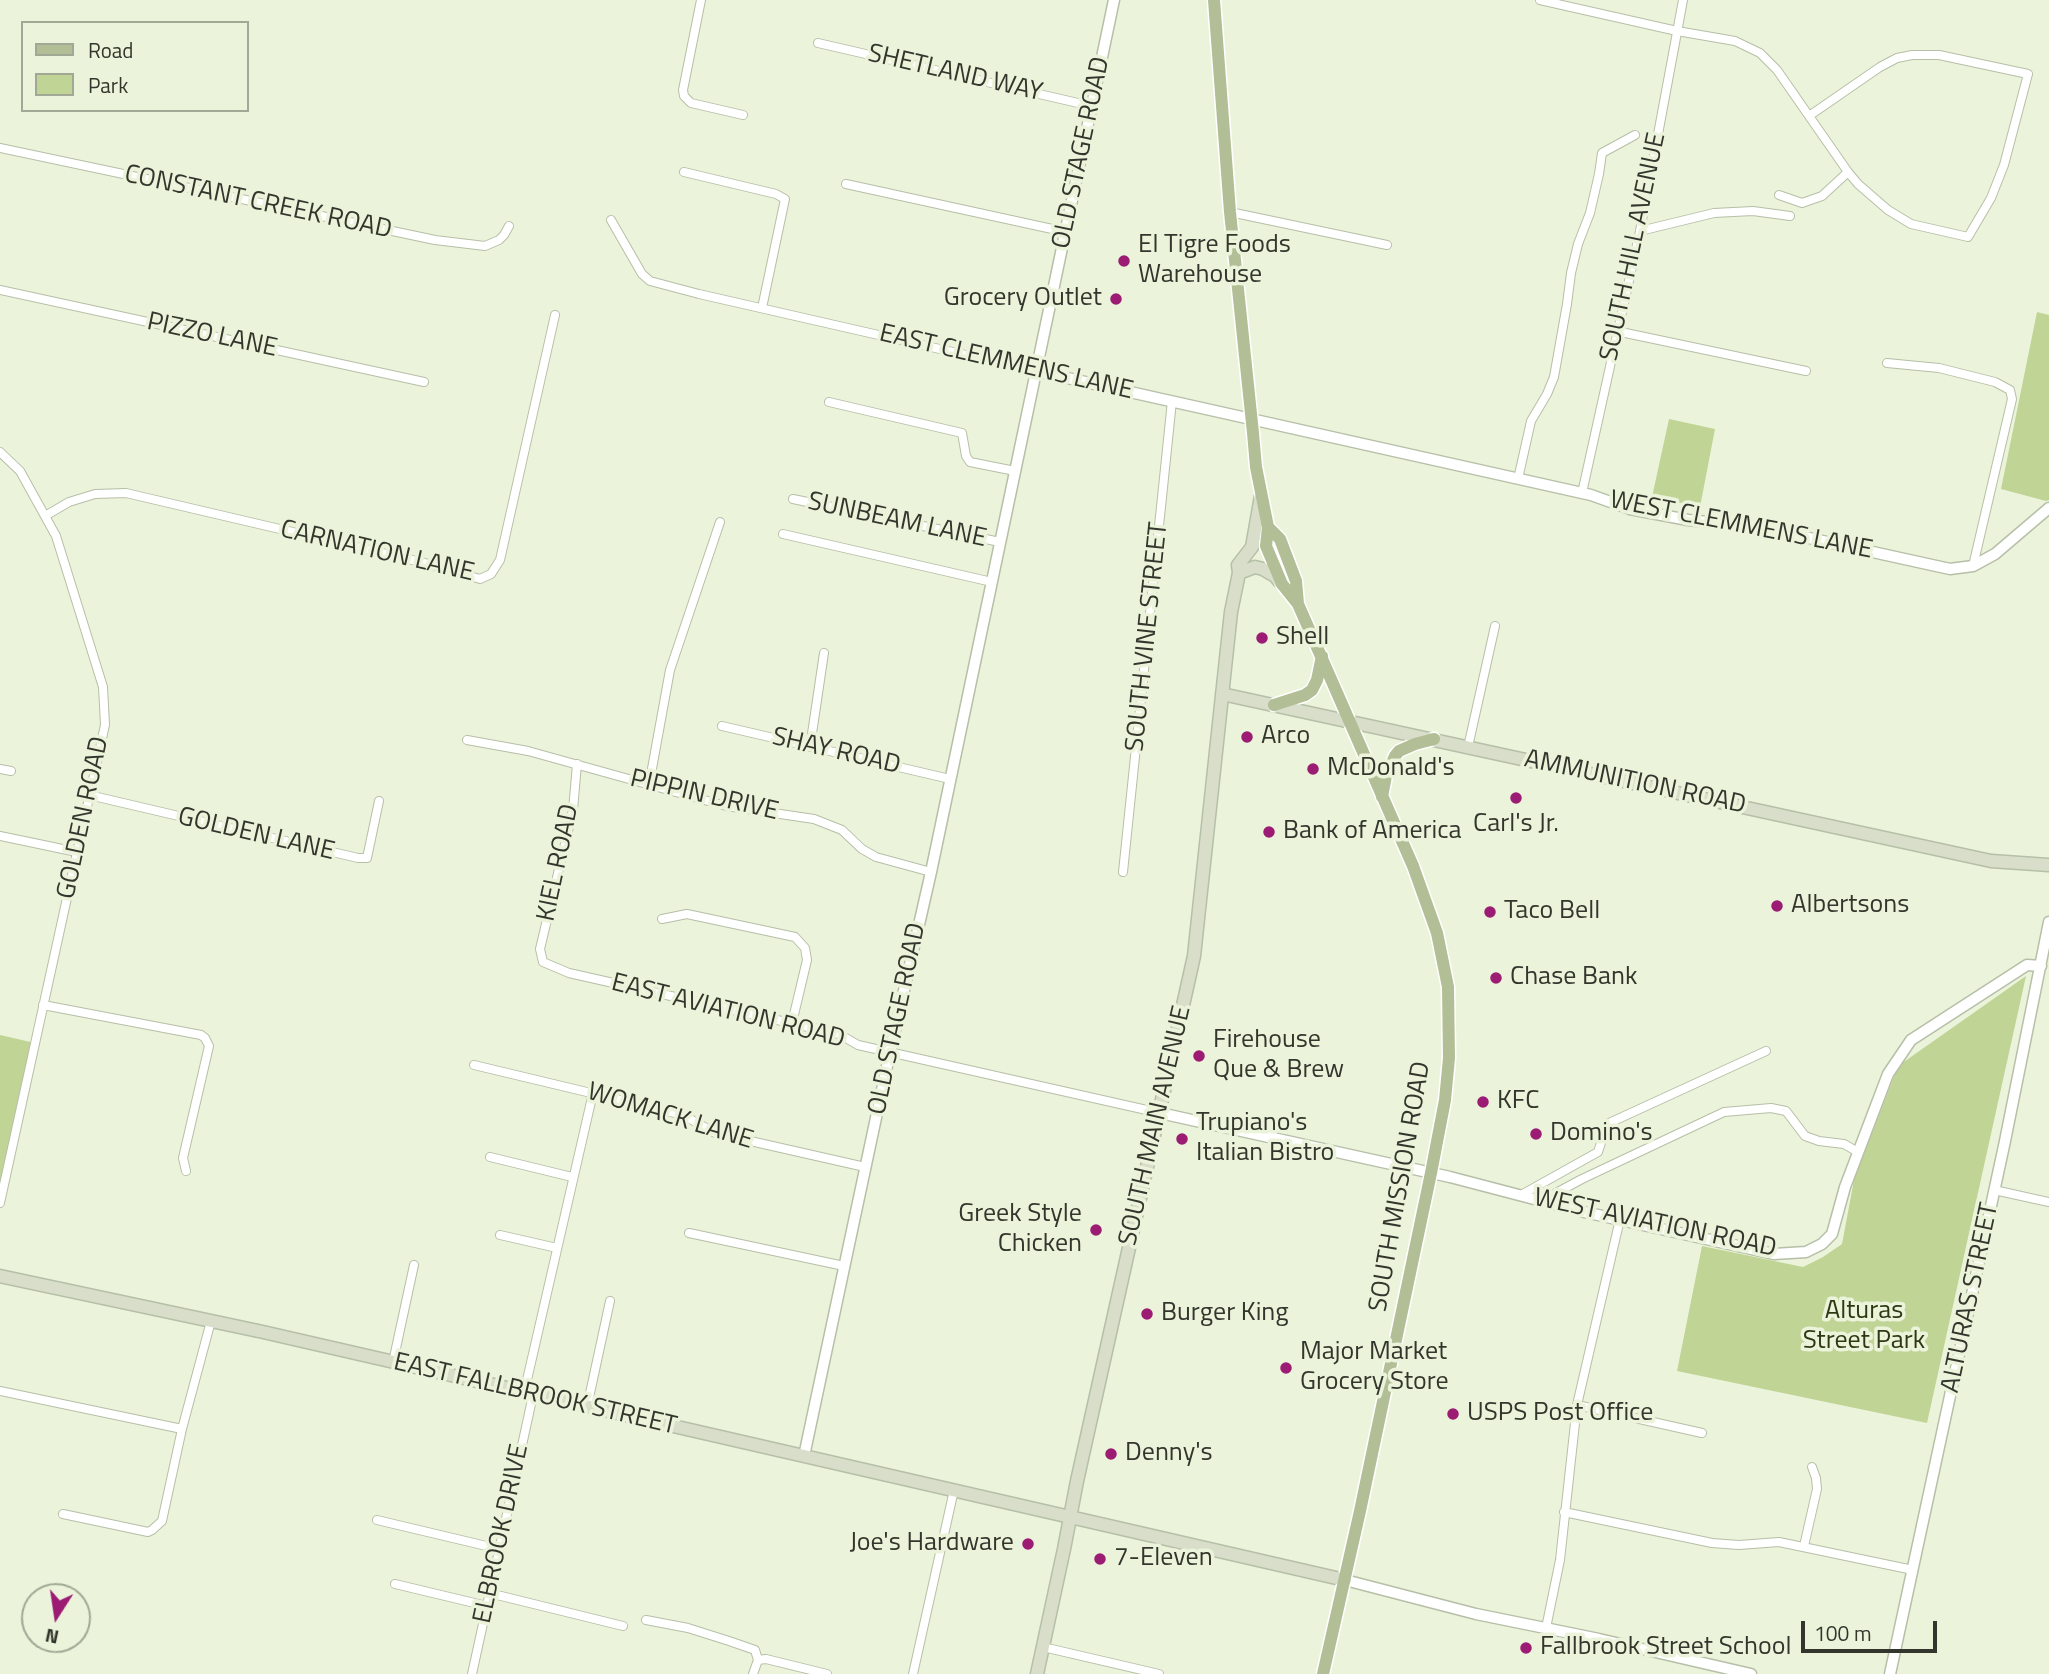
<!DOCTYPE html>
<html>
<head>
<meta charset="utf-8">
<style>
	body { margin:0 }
	#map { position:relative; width:2049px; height:1674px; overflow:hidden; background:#ebf4db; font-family:"Titillium Web",sans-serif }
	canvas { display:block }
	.legend { position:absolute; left:21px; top:21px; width:228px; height:91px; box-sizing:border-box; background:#ebf4db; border:2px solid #a1a895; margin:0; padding:9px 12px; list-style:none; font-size:21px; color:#33362c }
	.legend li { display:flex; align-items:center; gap:14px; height:35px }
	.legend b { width:35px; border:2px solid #a1a895 }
	.north { position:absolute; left:21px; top:1583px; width:70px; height:70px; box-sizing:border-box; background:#ebf4db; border:2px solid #a1a895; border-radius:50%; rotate:192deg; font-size:19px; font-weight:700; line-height:28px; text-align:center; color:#33362c }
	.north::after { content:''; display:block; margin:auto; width:24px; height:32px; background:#9b1c72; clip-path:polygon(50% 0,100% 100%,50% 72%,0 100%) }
	.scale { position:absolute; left:1801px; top:1621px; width:136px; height:32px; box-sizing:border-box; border:4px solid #33362c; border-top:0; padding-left:9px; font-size:21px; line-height:24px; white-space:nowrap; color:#33362c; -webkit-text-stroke:5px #ebf4db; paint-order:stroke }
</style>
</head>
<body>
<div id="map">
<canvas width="2049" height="1674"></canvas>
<ul class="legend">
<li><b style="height:9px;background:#b2be96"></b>Road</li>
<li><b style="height:19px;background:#c0d496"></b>Park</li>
</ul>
<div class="north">N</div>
<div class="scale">100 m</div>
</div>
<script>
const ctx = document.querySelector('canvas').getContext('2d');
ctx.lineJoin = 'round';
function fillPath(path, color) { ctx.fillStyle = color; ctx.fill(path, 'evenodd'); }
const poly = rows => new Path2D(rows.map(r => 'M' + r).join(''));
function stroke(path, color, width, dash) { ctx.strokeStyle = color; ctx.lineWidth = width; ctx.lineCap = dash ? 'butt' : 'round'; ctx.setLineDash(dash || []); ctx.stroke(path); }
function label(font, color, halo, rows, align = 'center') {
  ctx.font = font + ' "Titillium Web",sans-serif'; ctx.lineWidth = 7; ctx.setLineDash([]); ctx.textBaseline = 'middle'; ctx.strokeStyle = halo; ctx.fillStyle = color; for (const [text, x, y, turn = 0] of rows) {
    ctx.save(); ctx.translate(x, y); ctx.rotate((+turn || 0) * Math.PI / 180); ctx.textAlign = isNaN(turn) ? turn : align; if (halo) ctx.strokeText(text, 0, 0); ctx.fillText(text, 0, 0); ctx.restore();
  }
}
const green = poly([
	[2037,312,2049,315,2049,500,2046,501,2001,489],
	[1669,419,1715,429,1700,507,1652,497],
	[2026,976,1927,1423,1677,1371,1702,1246,1803,1267,1823,1257,1842,1244,1854,1180,1898,1066],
	[0,1035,35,1043,0,1199]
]);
const minor = poly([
	[701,0,683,90,684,96,691,103,743,115],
	[1540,0,1677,31,1735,41,1760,53,1777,70,1848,172,1858,184,1888,210,1911,224,1968,237,1991,198,2004,165,2028,74,1939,55,1912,55,1897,58,1880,67,1809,116],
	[818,43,1091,106],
	[0,148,435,240,485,246,499,240,504,235,509,226],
	[684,172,776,194,785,199,762,308],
	[846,184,1066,232],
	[1779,195,1802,203,1822,196,1848,172],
	[1230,212,1387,245],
	[611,220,642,274,650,281,699,294,1036,371],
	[1640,231,1714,213,1753,211,1790,216],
	[0,290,424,382],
	[1616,331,1806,371],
	[1887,363,1939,368,1995,382,2010,390,2012,399,1973,566],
	[829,402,962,433,966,456,970,462,1015,471],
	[0,452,20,471,56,536,103,687,105,725,0,1203],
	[1518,479,1531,421,1547,394,1554,377,1567,304,1571,273,1578,244,1590,213,1599,174,1602,153,1635,135],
	[1582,493,1640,231,1683,0],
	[793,499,1000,542],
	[45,516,69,502,95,494,126,493,425,563,480,579,491,574,500,560,555,315],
	[783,534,992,582],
	[722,726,950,779],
	[467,740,528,751,726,806,814,819,842,830,862,849,876,857,931,872],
	[810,747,824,653],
	[1468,747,1495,626],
	[577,764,573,810,540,949,543,962,569,973,839,1034,858,1045,1160,1113],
	[0,769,11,771],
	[649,785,670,670,720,522],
	[89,795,358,858,367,858,379,801],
	[0,836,77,852],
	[1123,872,1172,401],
	[662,919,687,914,795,937,805,948,807,960,792,1023],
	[43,1005,201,1035,205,1038,209,1046,183,1158,186,1171],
	[474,1065,683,1115,715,1133,865,1167],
	[490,1157,572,1177],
	[1994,1190,2049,1202],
	[1521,1195,1598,1152,1607,1124,1766,1051],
	[1541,1201,1582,1179,1724,1112,1771,1108,1786,1111,1805,1136,1819,1141,1844,1144,1858,1152],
	[689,1233,844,1266],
	[500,1235,557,1248],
	[393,1362,414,1265],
	[0,1391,182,1429],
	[524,1393,593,1093],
	[1577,1405,1702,1433],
	[587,1407,610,1301],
	[1564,1512,1712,1543,1739,1545,1779,1542,1913,1570],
	[63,1514,148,1532,152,1530,162,1521,182,1429,211,1321],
	[377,1520,499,1549],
	[1804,1546,1817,1489,1816,1478,1812,1467],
	[395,1584,487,1606],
	[489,1593,623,1626],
	[646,1620,688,1628,729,1641,755,1650,758,1660],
	[1546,1628,1560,1560,1577,1405,1620,1219],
	[1043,1647,1159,1674],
	[758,1660,766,1659,827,1674],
	[472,1674,533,1395],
	[753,1674,758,1660],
	[913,1674,954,1490]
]);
const tertiary = poly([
	[1036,371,1591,495,1630,509,1688,520,1759,527,1950,569,1973,566,1995,554,2049,508],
	[1160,1113,1450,1177,1580,1211,1774,1254,1806,1252,1822,1244,1832,1234,1845,1187,1888,1074,1911,1040,2027,965,2041,966],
	[804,1456,890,1052,931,872,1114,0],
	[1345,1580,1476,1614,1599,1639,1751,1674],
	[1890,1674,2005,1141,2049,922]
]);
const secondary = poly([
	[1239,573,1255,567,1263,569,1275,576,1281,583],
	[1222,694,1991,861,2049,865],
	[0,1276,263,1332,1345,1580],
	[1037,1674,1064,1549,1077,1481,1194,956,1231,612,1239,573,1238,565,1252,547,1261,496]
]);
const primary = poly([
	[1214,0,1230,212,1253,433,1256,467,1268,527,1266,546,1282,584,1298,604,1413,866,1437,933,1448,987,1449,1058,1445,1100,1431,1173,1360,1511,1323,1674],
	[1268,527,1280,539,1296,581,1298,604],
	[1274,705,1305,695,1312,690,1317,680,1322,656],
	[1382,797,1386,776,1395,756,1399,751,1415,744,1434,739]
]);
const markers = [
	[1124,261,7,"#9b1c72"],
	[1116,299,7,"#9b1c72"],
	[1262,638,7,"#9b1c72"],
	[1247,737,7,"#9b1c72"],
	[1313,769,7,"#9b1c72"],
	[1516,798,7,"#9b1c72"],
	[1269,832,7,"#9b1c72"],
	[1777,906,7,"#9b1c72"],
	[1490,912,7,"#9b1c72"],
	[1496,978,7,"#9b1c72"],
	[1199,1056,7,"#9b1c72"],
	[1483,1102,7,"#9b1c72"],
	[1536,1134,7,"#9b1c72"],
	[1182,1139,7,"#9b1c72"],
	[1096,1230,7,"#9b1c72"],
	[1147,1314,7,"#9b1c72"],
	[1286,1368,7,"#9b1c72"],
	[1453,1414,7,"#9b1c72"],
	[1111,1454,7,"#9b1c72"],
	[1028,1544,7,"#9b1c72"],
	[1100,1559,7,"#9b1c72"],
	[1526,1648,7,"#9b1c72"]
];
const streetNames = [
	["SHETLAND WAY",955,74,13],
	["OLD STAGE ROAD",1082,153,-78],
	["CONSTANT CREEK ROAD",258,203,12],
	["SOUTH HILL AVENUE",1634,247,-78],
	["PIZZO LANE",212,336,12],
	["EAST CLEMMENS LANE",1006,363,13],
	["SUNBEAM LANE",897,521,12],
	["WEST CLEMMENS LANE",1741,526,11],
	["CARNATION LANE",377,552,13],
	["SOUTH VINE STREET",1148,637,-84],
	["SHAY ROAD",836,752,13],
	["AMMUNITION ROAD",1635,783,12],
	["PIPPIN DRIVE",704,796,13],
	["GOLDEN ROAD",84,818,-78],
	["GOLDEN LANE",256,835,13],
	["KIEL ROAD",559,863,-78],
	["EAST AVIATION ROAD",728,1012,14],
	["OLD STAGE ROAD",898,1019,-78],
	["WOMACK LANE",670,1117,17],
	["SOUTH MAIN AVENUE",1156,1126,-77],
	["SOUTH MISSION ROAD",1401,1187,-80],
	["WEST AVIATION ROAD",1655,1224,12],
	["ALTURAS STREET",1971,1298,-78],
	["EAST FALLBROOK STREET",535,1395,13],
	["ELBROOK DRIVE",502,1534,-78]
];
const poiNames = [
	["El Tigre Foods",1138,246],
	["Warehouse",1138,276],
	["Grocery Outlet",1102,299,"right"],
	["Shell",1276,638],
	["Arco",1261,737],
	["McDonald's",1327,769],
	["Carl's Jr.",1516,825,"center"],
	["Bank of America",1283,832],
	["Albertsons",1791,906],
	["Taco Bell",1504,912],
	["Chase Bank",1510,978],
	["Firehouse",1213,1041],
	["Que & Brew",1213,1071],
	["KFC",1497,1102],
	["Trupiano's",1196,1124],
	["Italian Bistro",1196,1154],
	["Domino's",1550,1134],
	["Greek Style",1082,1215,"right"],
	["Chicken",1082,1245,"right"],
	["Burger King",1161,1314],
	["Major Market",1300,1353],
	["Grocery Store",1300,1383],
	["USPS Post Office",1467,1414],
	["Denny's",1125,1454],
	["Joe's Hardware",1014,1544,"right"],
	["7-Eleven",1114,1559],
	["Fallbrook Street School",1540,1648]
];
const parkNames = [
	["Alturas",1864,1312],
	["Street Park",1864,1342]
];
fillPath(green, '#c0d496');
stroke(minor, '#b6bfa7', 10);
stroke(tertiary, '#b6bfa7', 13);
stroke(secondary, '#b6bfa7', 15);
stroke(primary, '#fff', 15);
stroke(minor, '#fff', 8);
stroke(tertiary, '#fff', 10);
stroke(secondary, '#d8deca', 12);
stroke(primary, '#b2be96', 12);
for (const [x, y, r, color] of markers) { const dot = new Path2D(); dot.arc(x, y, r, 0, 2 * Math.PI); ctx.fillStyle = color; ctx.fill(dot); stroke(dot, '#ebf4db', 2.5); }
label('26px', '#33362c', '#ebf4db', streetNames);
label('26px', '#33362c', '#ebf4db', poiNames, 'left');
label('26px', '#2e3913', '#ebf4db', parkNames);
</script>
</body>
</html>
